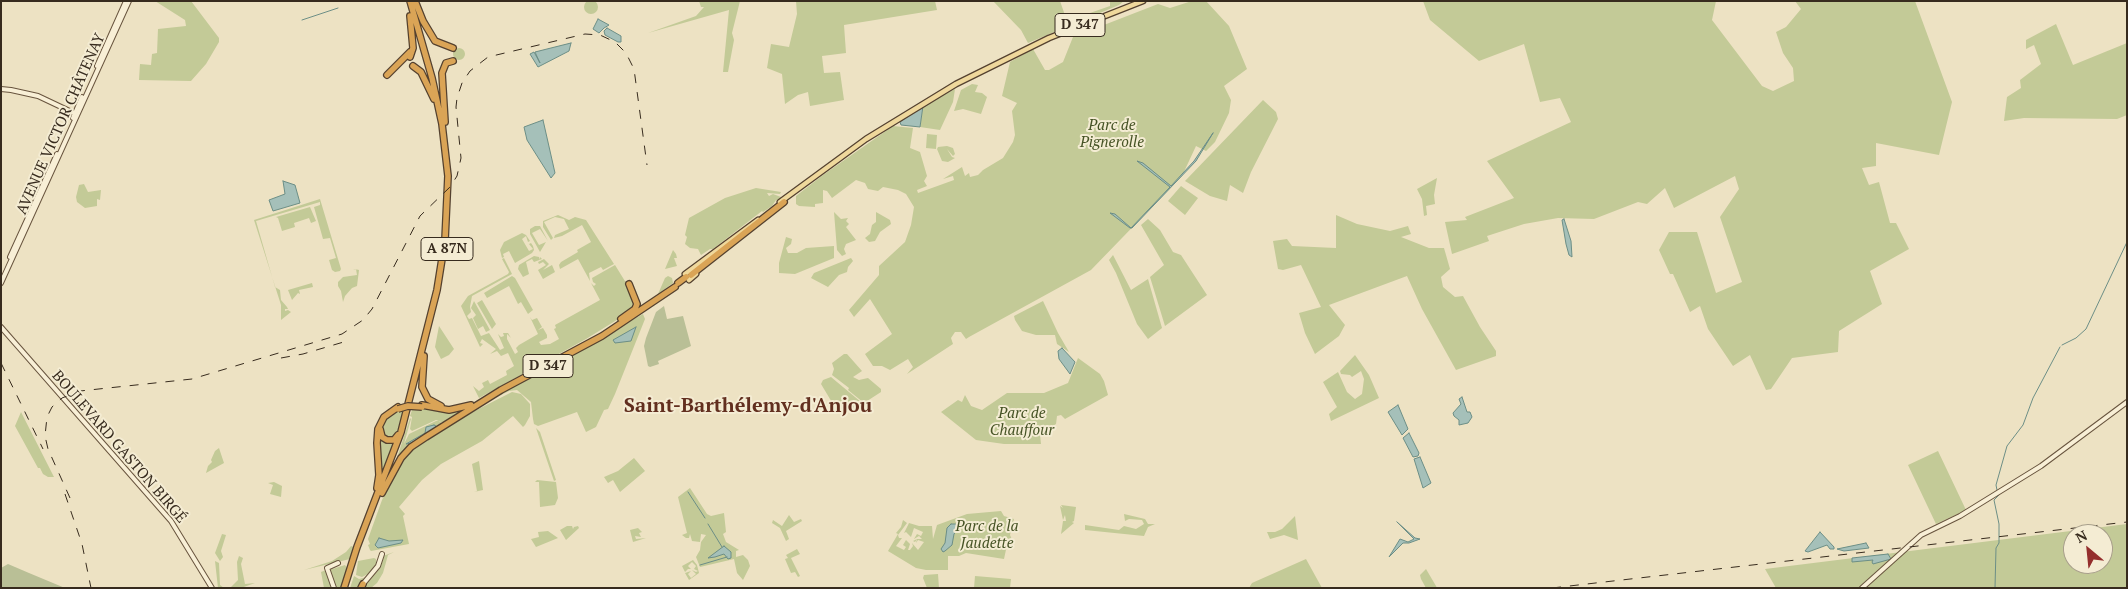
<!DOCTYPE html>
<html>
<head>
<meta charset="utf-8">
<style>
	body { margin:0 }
	#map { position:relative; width:2128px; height:589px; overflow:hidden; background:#ede2c3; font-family:"PT Serif",serif }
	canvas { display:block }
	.frame { position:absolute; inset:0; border:2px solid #372b1e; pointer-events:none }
	.north { position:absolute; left:2063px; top:524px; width:50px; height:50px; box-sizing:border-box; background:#f4ecd3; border:1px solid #a89f8b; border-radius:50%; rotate:332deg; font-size:14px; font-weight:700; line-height:20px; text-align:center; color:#372b1e }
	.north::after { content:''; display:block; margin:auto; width:18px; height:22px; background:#942e2c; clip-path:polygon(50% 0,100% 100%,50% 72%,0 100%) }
</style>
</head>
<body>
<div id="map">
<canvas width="2128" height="589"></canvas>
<div class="frame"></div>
<div class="north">N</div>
</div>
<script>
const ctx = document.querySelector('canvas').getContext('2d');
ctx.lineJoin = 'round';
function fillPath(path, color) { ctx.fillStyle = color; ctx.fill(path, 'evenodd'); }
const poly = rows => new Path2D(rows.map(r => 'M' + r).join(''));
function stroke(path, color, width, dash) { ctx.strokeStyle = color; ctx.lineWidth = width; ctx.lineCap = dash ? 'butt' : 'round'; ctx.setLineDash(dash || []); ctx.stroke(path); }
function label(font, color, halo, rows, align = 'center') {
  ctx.font = font + ' "PT Serif",serif'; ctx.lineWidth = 4; ctx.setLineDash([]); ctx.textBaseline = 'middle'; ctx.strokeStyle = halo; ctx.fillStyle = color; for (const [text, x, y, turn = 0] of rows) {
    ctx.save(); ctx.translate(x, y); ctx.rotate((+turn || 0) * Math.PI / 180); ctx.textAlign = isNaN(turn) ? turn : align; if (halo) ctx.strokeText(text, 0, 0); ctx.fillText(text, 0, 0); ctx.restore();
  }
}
const green = poly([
	'584 7a7 7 0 1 1 14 0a7 7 0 1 1-14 0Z',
	[155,1,191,1,219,38,219,42,206,64,191,81,139,80,140,64,151,65,152,54,157,53,158,29,186,26,185,20],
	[699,1,740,1,732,33,734,40,728,72,723,72,729,10,648,33,696,16,704,7,701,7],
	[796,1,935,1,937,10,844,25,846,53,822,56,824,73,840,72,844,100,810,106,808,92,798,95,785,104,782,74,767,68,771,44,789,47,797,14],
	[993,1,1060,1,1067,21,1110,6,1110,1,1124,1,1119,5,1028,43,1021,30],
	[1192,1,1206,1,1229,26,1247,69,1224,86,1231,100,1229,113,1215,142,1206,151,1196,146,1182,176,1091,270,969,337,966,339,961,332,955,332,951,338,953,344,907,374,913,367,908,359,890,370,882,366,873,366,865,354,892,334,870,299,854,317,849,310,879,275,879,266,905,242,911,225,914,207,906,194,898,190,883,187,878,191,868,189,865,183,856,180,832,198,827,191,823,190,823,203,815,204,815,207,799,206,796,204,796,196,823,175,893,126,913,128,910,148,920,152,927,176,924,181,927,186,917,190,918,193,954,180,953,176,943,179,962,167,965,176,969,173,970,177,978,175,983,170,1003,158,1013,142,1015,135,1012,111,1017,103,1002,96,1010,62,1033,49,1045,70,1049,70,1063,62,1073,37,1158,4,1170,8],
	[1423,1,1716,1,1712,20,1762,86,1773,91,1794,81,1793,68,1783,53,1776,32,1786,27,1801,9,1795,1,1915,1,1952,102,1939,155,1876,143,1876,166,1862,168,1869,185,1879,182,1890,223,1896,223,1909,249,1870,271,1882,304,1839,331,1838,352,1792,358,1771,389,1766,390,1750,355,1733,366,1708,329,1700,306,1690,312,1673,274,1670,274,1659,250,1669,232,1697,232,1716,293,1742,282,1720,217,1739,189,1735,176,1674,208,1665,188,1647,204,1638,202,1594,219,1558,218,1524,224,1487,236,1489,241,1452,254,1445,222,1467,220,1465,217,1514,198,1487,161,1571,122,1560,98,1540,102,1524,44,1479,61,1430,20],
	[2056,24,2073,65,2127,43,2127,115,2117,119,2024,118,2004,121,2007,97,2021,88,2020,80,2041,64,2034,45,2026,49,2026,40],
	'453 54a6 6 0 1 1 12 0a6 6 0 1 1-12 0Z',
	[972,84,978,85,975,92,982,93,987,97,981,114,963,109,954,111,961,90],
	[955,89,953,102,940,130,920,127,923,106],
	[1263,100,1276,112,1278,119,1251,172,1243,193,1230,185,1227,201,1210,196,1185,181],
	[927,134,937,135,936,149,926,148],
	[947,146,953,148,955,154,953,156,947,149,952,157,955,158,948,162,942,161,937,149,938,147],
	[1437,178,1434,195,1435,204,1426,206,1427,215,1424,216,1422,199,1417,189],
	[84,184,88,192,101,190,100,200,97,199,97,206,85,208,77,202,76,197,79,185],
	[1181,186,1198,198,1185,215,1168,201],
	[756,188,781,192,780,194,767,193,769,196,773,194,781,197,780,201,776,200,772,206,763,212,762,211,713,249,710,249,701,255,698,249,690,248,685,244,687,237,685,235,689,218,725,198],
	[320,199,341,269,340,271,335,272,332,270,329,260,336,258,330,238,323,239,314,207,320,205,320,202,256,221,275,287,280,290,281,300,287,307,288,309,285,309,285,311,288,310,291,312,281,320,281,305,254,220],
	[310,207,316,221,311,223,309,218,294,223,295,227,282,231,278,218,276,217],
	[834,212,841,219,848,218,846,221,849,224,846,227,856,240,846,244,844,249,846,254,842,256,837,250],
	[876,212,890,220,891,224,880,232,875,241,869,242,865,238,870,234,872,225,876,222],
	[558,215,569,220,575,217,586,220,614,264,603,270,601,267,589,273,590,281,578,259,560,269,559,265,561,262,578,252,577,250,591,242,582,225,562,236,554,238,555,235,569,229,564,219,555,217,544,222,553,238,551,240,543,227,543,221],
	[1336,215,1357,224,1390,231,1408,226,1411,234,1401,237,1429,248,1444,248,1450,269,1441,277,1443,287,1455,297,1463,296,1480,327,1496,351,1496,356,1456,370,1422,309,1407,276,1329,305,1345,325,1339,336,1315,354,1305,333,1299,313,1321,307,1301,265,1283,270,1278,269,1273,241,1287,239,1292,246,1336,248],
	[1148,219,1160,230,1173,252,1181,255,1207,295,1165,326,1150,277,1164,265,1141,225],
	[535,226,540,226,548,241,540,229,532,233,539,245,546,242,540,252,530,234,530,229],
	[522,233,526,235,530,241,528,242,526,236,522,239,529,251,533,249,529,244,531,243,533,246,534,250,532,253,515,263,509,251,503,254,504,257,502,258,500,250,504,242],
	[786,237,792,239,791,244,786,248,788,253,797,253,806,248,834,246,834,258,795,274,779,273,779,263],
	[673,250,676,254,677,258,674,258,677,266,665,269],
	[1113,255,1131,290,1148,279,1162,328,1148,339,1137,324,1116,273,1109,260],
	[534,256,539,257,539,260,540,257,542,259,534,262,532,259,526,262,529,274,523,277,518,269,519,265],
	[504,258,512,274,472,296,470,307,471,312,467,316,469,319,472,318,481,336,489,333,500,350,504,348,498,334,501,337,504,336,503,333,508,333,511,338,507,334,507,339,515,354,518,352,516,348,519,345,538,334,530,317,532,320,537,318,542,327,538,330,543,328,547,335,547,338,539,342,541,345,550,344,559,339,554,329,556,328,555,325,600,300,591,283,594,286,596,284,593,282,592,278,615,265,636,299,636,305,620,318,586,339,479,398,473,386,479,391,484,387,482,383,488,380,490,384,507,375,506,371,514,366,508,353,501,356,497,351,490,354,496,349,482,339,480,343,483,344,480,347,461,306,468,296,508,274,509,272,502,259],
	[851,258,853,261,848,267,847,272,839,275,828,287,811,278,814,273],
	[544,259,549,264,543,270,552,265,555,272,543,279,538,270,546,265,543,262,539,264,538,262],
	[355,269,359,270,357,286,352,288,345,296,343,302,341,291,338,286,338,282,343,277,357,275,356,269,353,270],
	[512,276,515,278,533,310,528,314,521,302,518,304,509,286,487,298,484,293],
	[668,276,672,278,673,283,658,294,665,278],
	[312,283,313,287,299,290,300,294,298,293,292,300,288,290],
	[482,300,496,324,492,329,477,303],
	[474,301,490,330,486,332,483,326,478,329,473,318,476,315,471,308],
	[1043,301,1058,333,1069,352,1057,344,1055,335,1036,335,1022,331,1015,320,1014,316],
	[643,314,645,319,615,394,608,409,604,410,596,427,586,432,577,412,538,426,534,424,533,419,531,402,517,390,509,391,479,406],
	[439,326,454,349,449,355,441,359,435,347],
	[844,354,847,354,862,371,853,377,859,380,868,378,881,389,881,392,864,403,848,390,849,388,832,375,834,369,832,363],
	[1355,355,1369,375,1379,398,1331,421,1329,414,1337,407,1323,382,1338,372,1347,392,1355,399,1362,394,1364,379,1361,371,1352,377,1350,375,1341,374,1340,371],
	[1078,358,1100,374,1104,381,1108,395,1065,419,1061,415,1057,416,1056,424,1040,434,1041,444,1004,444,976,440,941,412,958,400,962,402,965,395,971,406,982,410,1007,393,1044,393,1068,383],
	[831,377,861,402,861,403,848,411,839,412,842,410,836,402,833,404,821,384,823,380],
	[512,392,521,394,530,404,530,416,525,425,523,427,513,416,482,441,441,464,422,480,399,507,405,514,403,516,409,544,371,551,370,550,368,545,370,544,368,539,382,500,402,459,410,450,447,425],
	[406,407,397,433,393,438,386,439,381,431,384,422,393,413],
	[413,407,441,412,467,410,444,423,436,420,412,431,410,429,412,417,410,416],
	[21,412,54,477,48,477,43,474,40,468,38,468,15,426],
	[410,418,411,419,404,444,409,434,436,421,440,421,442,424,422,438,395,464],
	[536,428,540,432,556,480,554,481],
	[378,435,381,438,397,439,379,484],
	[219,448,224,463,206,473,208,466,212,462,211,460,215,451],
	[1938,451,1966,510,1936,524,1908,465],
	[634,458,645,471,620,492,613,480,608,483,604,477,618,471],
	[479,461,483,490,474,492,477,491,472,464],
	[537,480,556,482,558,498,555,505,540,507,539,482,535,482],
	[274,482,282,486,281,497,270,494,273,485,268,483],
	[690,488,707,514,711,516,724,513,726,532,723,534,726,542,739,550,736,551,736,557,743,555,748,560,750,566,743,580,737,573,734,559,700,567,696,557,700,550,701,542,706,535,701,534,700,542,692,541,690,534,689,538,686,538,682,535,687,533,678,497],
	[1061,505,1076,507,1074,521,1072,522,1074,523,1061,534,1063,521,1066,521,1065,515,1063,520,1060,506,1063,508],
	[1001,511,1004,516,1014,519,1010,535,1014,544,1007,545,1004,559,966,553,959,556,948,556,948,570,926,570,916,568,888,551,898,534,896,533,901,527,903,520,907,523,898,535,899,538,902,538,896,546,904,550,906,547,903,545,906,540,910,544,908,550,910,550,913,546,912,543,918,550,924,542,918,540,916,543,917,539,915,542,913,541,917,539,922,539,919,536,914,539,917,534,921,536,923,532,914,528,911,537,906,532,904,533,909,523,919,526,932,526,933,539,937,525,967,514],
	[1124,514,1145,519,1148,524,1155,524,1148,527,1144,536,1085,530,1085,525,1119,530,1124,526,1136,529,1144,524,1142,520,1129,519,1125,521],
	[789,515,794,522,801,519,802,521,786,531,789,539,786,541,780,528,772,523,773,520,782,526],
	[1295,516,1298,540,1284,535,1270,539,1267,532,1275,532,1282,529],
	[2127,524,2127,588,1776,588,1765,569],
	[2073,534,2103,534,2103,564,2073,564],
	[567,526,572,526,573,529,574,527,578,526,579,528,566,540,560,530],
	[638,528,642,532,639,533,641,537,635,536,636,539,646,538,633,542,630,530],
	[548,531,558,538,536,547,531,539,539,537,538,532],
	[222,534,226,535,221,551,223,557,220,561,215,553],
	[351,546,354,547,350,559,304,570,332,561,346,552],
	[797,549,800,554,791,558,800,576,798,577,795,572,791,573,785,559,788,558,786,555],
	[394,552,388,555,383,573,377,583,371,588,363,588,380,568,383,556],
	[239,556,243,558,241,564,245,584,255,583,241,588,230,588,238,580,237,562],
	[374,558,376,559,377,564,370,573,362,577,356,575,358,561],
	[1306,559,1322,588,1249,588,1252,583],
	[693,560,697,565,699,573,689,580,685,573,691,571,688,574,691,578,696,574,692,570,696,572,698,571,694,569,696,566,692,562,688,566,691,569,688,569,685,572,682,566],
	[215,561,219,563,220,585,224,588,218,588],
	[345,565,347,568,341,588,335,588,329,570],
	[1426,569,1436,586,1437,588,1426,588,1421,579,1420,575],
	[326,570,327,571,333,588,324,588,321,572],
	[938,574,939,588,927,588,923,578,924,575],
	[354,576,359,579,367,577,359,588,350,588],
	[975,576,1011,579,1010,588,974,588]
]);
const cemetery = poly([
	[664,306,667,319,683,316,691,346,658,361,659,364,650,367,648,366,644,346,646,338,656,312],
	[8,564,29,573,65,588,1,588,1,568]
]);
const water = poly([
	[598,19,609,25,604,28,599,33,593,29,598,19],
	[607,28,621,36,621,42,618,42,605,35,604,31,607,28],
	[571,43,569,51,538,67,530,54,534,52,540,63,535,52,571,43],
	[923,106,920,127,901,125,900,122,923,106],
	[543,120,555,173,551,178,527,140,524,127,543,120],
	[1213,133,1196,161,1132,228,1130,228,1110,213,1115,214,1131,228,1170,187,1137,161,1143,163,1171,186,1194,161,1213,133],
	[283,181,295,185,300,203,273,211,269,200,285,194,283,181],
	[1564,219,1571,241,1572,257,1569,255,1566,244,1562,220,1564,219],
	[636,327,631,341,615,343,613,340,636,327],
	[1062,348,1075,362,1070,374,1059,359,1058,351,1062,348],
	[1462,397,1467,412,1470,412,1472,417,1468,423,1459,425,1459,420,1454,416,1453,413,1461,404,1459,399,1462,397],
	[1398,405,1408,429,1402,435,1388,412,1398,405],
	[434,425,436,426,430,432,411,443,406,444,425,433,426,427,434,425],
	[1409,433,1419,453,1418,456,1413,457,1403,438,1409,433],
	[1420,457,1431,483,1423,488,1414,459,1420,457],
	[1397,522,1415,538,1420,539,1409,543,1403,543,1389,557,1400,539,1408,542,1414,539,1397,522],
	[951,524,956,524,958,529,954,534,952,545,945,551,943,552,941,549,945,543,947,528,951,524],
	[1820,532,1834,547,1834,549,1830,549,1827,545,1808,552,1805,551,1820,532],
	[379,538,389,541,403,540,401,543,378,548,375,545,379,538],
	[1866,543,1869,548,1844,551,1837,549,1866,543],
	[724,546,731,552,731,558,728,559,724,554,715,557,708,558,724,546],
	[1888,554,1891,559,1873,564,1872,562,1873,560,1852,562,1852,558,1888,554]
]);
const stream = poly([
	[302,20,338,8],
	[2062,345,2076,338,2086,329,2127,242],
	[1997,490,1996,485,2007,446,2023,425,2033,398,2060,347],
	[688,492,705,518],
	[708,524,722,547],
	[700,565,727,557],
	[1995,588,1996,548,1999,543,1999,524,1994,500,2000,494]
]);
const secondary = poly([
	[97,66,126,1],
	[1,89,11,90],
	[11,90,38,96,76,114],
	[73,118,82,97],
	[10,257,57,154],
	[1,283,129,1],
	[1,327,171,521,212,588],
	[363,584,378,566,382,554],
	[334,588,327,568,338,563],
	[1862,588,1921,535,1960,516,2041,466,2127,402]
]);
const primary = poly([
	[780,202,866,139,956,84,1049,38,1143,1],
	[685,274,758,220],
	[689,280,696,274]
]);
const highway = poly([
	[415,1,423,21,435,41,453,48],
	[410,57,413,48,410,16],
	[413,66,421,72,434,99],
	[387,75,410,52],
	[445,122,442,73,446,63,453,61],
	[691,275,784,202],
	[678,283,686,277],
	[621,319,635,309,637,304,629,284],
	[424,356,422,387,428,399,441,406],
	[422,405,449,410,471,405],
	[380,429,382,437,387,440,394,440,398,435],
	[377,488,379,475,377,443,378,429,384,417,398,407],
	[382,493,401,458,411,447,426,437,501,390,602,336,675,287],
	[344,588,357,547,401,432,437,290,445,240,448,176,442,124,432,78,410,1],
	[361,588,363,584]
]);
const rail = poly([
	[281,358,303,354,347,341],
	[1,363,43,449],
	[65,494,82,544,91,588],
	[70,498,48,449,45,436,47,417,52,407,62,398,80,391,192,379,342,334,363,320,372,309,420,216,450,187,457,176,461,158,456,107,457,98,462,83,470,71,488,57,585,34,600,35,615,42,626,53,634,69,647,165],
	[1552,588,2127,522]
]);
const highwayBridge = poly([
	[398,409,408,406,422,407]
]);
const shields = [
	[1080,25,50],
	[447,249,52],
	[548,366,50]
];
const shieldNames = [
	["D 347",1080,25],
	["A 87N",447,249],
	["D 347",548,366]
];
const streetNames = [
	["AVENUE VICTOR CHÂTENAY",61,124,-66],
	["BOULEVARD GASTON BIRGÉ",119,447,49]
];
const parkNames = [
	["Parc de",1112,126],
	["Pignerolle",1112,143],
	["Parc de",1022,414],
	["Chauffour",1022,431],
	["Parc de la",987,527],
	["Jaudette",987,544]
];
const districtNames = [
	["Saint-Barthélemy-d'Anjou",748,406]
];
fillPath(green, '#c3ca97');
fillPath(cemetery, '#b9bf96');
fillPath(water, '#a5c0b9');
stroke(water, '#6c8e86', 1);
stroke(stream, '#6c8e86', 1);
stroke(secondary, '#68543e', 6);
stroke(primary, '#54412f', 7);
stroke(highway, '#54412f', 8);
stroke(secondary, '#f8efd6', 4);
stroke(primary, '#efd89c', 4.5);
stroke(highway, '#daa456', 5.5);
stroke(rail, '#372b1e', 1, [9, 9]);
stroke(highwayBridge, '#54412f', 8, []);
stroke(highwayBridge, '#daa456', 5.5);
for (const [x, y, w] of shields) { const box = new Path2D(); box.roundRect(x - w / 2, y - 11.5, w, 23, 4); ctx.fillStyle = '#f4ecd3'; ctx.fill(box); stroke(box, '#372b1e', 1); }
label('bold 14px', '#372b1e', null, shieldNames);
label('15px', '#372b1e', '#f4ecd3', streetNames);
label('italic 15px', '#465325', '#f4ecd3', parkNames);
label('bold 20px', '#622f1f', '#f4ecd3', districtNames);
</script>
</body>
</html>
